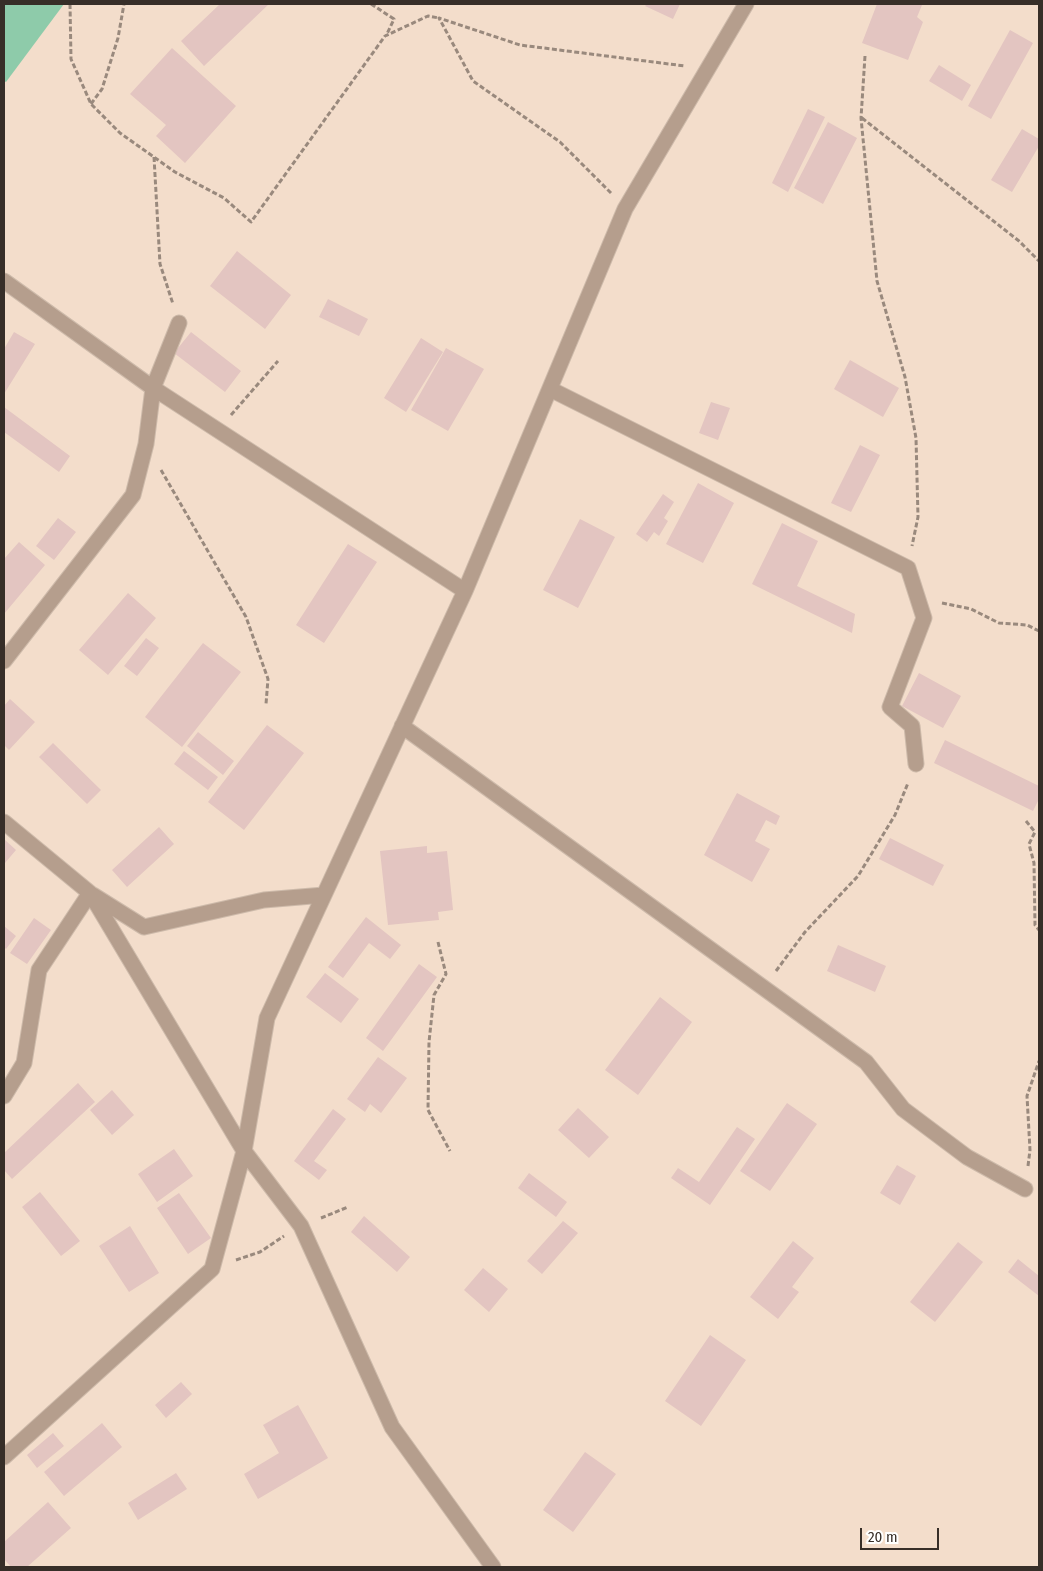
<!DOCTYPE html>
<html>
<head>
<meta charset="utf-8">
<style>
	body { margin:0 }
	#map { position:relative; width:1043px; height:1571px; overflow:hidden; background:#f3ddcb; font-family:"Fira Sans Condensed",sans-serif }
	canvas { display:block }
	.frame { position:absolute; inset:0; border:5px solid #372e28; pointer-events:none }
	.scale { position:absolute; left:860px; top:1528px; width:79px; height:22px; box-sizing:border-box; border:2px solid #372e28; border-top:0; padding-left:6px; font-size:15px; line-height:18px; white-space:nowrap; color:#372e28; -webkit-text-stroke:4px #fff; paint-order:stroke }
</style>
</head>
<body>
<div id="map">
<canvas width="1043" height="1571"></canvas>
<div class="frame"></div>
<div class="scale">20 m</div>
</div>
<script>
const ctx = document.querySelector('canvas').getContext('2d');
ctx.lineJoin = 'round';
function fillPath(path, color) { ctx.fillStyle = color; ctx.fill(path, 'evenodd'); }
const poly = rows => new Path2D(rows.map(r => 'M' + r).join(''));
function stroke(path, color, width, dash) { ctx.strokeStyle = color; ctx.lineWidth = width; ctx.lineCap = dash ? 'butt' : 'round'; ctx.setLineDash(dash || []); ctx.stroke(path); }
const green = poly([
	[4,4,64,4,6,82,4,81]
]);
const building = poly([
	[220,4,269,4,204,66,181,41],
	[647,4,680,4,673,19,645,6],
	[877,4,922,5,917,17,923,22,908,60,862,43],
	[1010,30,1033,43,991,119,968,106],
	[172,48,236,106,185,163,156,136,166,125,130,94],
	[939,65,971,85,962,101,929,81],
	[808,109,825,117,788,192,772,183],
	[828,122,857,138,823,204,794,188],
	[1022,129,1039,139,1039,146,1012,192,991,180],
	[237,251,291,295,265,329,210,286],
	[328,299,368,319,359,336,319,317],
	[14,332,35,344,4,394,4,349],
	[191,332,241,371,225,392,174,353],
	[421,338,443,352,406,412,384,398],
	[446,348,484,369,448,431,411,410],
	[850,360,899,388,883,417,834,389],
	[711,402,730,408,718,440,699,433],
	[4,407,70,456,59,472,4,432],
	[860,445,880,455,851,512,831,503],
	[698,483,734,503,703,563,666,544],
	[663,494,674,502,664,518,668,521,659,536,654,532,647,542,636,534],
	[58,518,76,532,54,560,36,546],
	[580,519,615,537,578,608,543,590],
	[782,523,818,541,797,586,855,614,852,633,752,584],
	[19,542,45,565,4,614,4,559],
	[348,544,377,562,324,643,296,625],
	[128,593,156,618,108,675,79,650],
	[146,638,159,648,137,676,124,666],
	[203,643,241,672,182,747,145,717],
	[919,673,961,696,943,728,902,706],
	[10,699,35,722,9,750,4,745,4,706],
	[267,725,304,753,244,830,208,802],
	[198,732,234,761,223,775,187,746],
	[945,740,1039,786,1039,799,1033,811,934,763],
	[53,743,101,790,87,804,39,757],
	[184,751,218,777,208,790,174,764],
	[737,793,780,816,776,825,766,820,755,841,770,849,752,882,704,855],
	[159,827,174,844,127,887,112,870],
	[890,838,944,865,933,886,879,859],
	[4,839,16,850,5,863,4,862],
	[427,846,427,853,447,851,453,910,438,912,439,920,388,925,380,851],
	[366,917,401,945,390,959,369,943,343,978,328,967],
	[34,918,51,930,27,964,10,953],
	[4,926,16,936,6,949,4,947],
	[838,945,886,966,875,992,827,971],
	[419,964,437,977,383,1051,366,1038],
	[325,973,359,999,341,1023,306,997],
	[660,997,692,1022,638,1095,605,1070],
	[378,1057,407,1078,381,1113,370,1104,365,1112,347,1099],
	[78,1083,95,1102,12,1179,4,1170,4,1153],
	[112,1090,134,1115,112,1135,90,1110],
	[787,1103,817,1124,770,1191,740,1171],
	[578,1108,609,1137,589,1158,558,1130],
	[333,1109,346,1119,314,1161,327,1170,319,1180,294,1161],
	[737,1127,755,1139,710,1205,671,1178,678,1168,699,1182],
	[174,1149,193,1176,157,1202,138,1174],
	[897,1165,916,1176,900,1205,880,1193],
	[529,1173,567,1202,556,1217,518,1188],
	[40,1192,80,1241,61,1256,22,1207],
	[179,1193,211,1238,188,1254,157,1208],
	[364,1216,410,1257,397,1272,351,1232],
	[563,1221,578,1233,542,1274,527,1261],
	[130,1226,159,1273,129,1292,99,1246],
	[793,1241,814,1258,792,1287,799,1292,778,1319,750,1297],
	[958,1242,983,1262,935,1322,910,1302],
	[1018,1259,1039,1276,1039,1296,1008,1272],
	[483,1268,508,1289,489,1312,464,1290],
	[710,1335,746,1360,701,1426,665,1401],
	[181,1382,192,1394,166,1418,155,1405],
	[298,1405,328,1458,258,1499,244,1474,279,1453,263,1425],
	[102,1423,122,1447,64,1496,44,1472],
	[53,1433,64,1446,37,1468,27,1455],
	[585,1452,616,1474,573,1532,543,1510],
	[176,1473,187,1489,138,1520,128,1503],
	[48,1502,71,1528,27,1567,11,1567,4,1559,4,1542]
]);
const path = poly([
	[70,4,71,59,91,104,120,133,175,172,224,198,251,222,385,36,428,16,439,18],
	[371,4,394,19,386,36],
	[865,56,861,118,877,281,905,377,916,438,918,517,912,546],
	[91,104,102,89,118,38,124,4],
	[862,118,1019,241,1039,261],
	[154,157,160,264,173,304],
	[611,193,560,142,473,81,439,18,520,45,685,66],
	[231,415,278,361],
	[161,470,246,617,268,679,266,704],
	[942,603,971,609,999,623,1027,625,1039,631],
	[1026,821,1035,832,1029,844,1034,863,1035,925,1039,930],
	[438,942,446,974,434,995,429,1042,428,1110,450,1151],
	[776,971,805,932,858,876,895,815,908,783],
	[1028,1166,1030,1150,1027,1096,1039,1061],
	[321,1218,348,1207],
	[236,1260,260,1252,284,1236]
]);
const minor = poly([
	[4,281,153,388,465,591],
	[550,389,908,568,924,618,890,707,912,726,916,764],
	[4,661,133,495,146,444,153,388,179,323],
	[402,726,866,1062,903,1109,967,1157,1025,1189],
	[4,822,90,893,39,970,24,1063,4,1096],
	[90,893,244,1151,301,1226,392,1427,493,1567],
	[93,895,144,927,264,900,324,895],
	[4,1457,212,1269,244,1151,267,1018,465,591,625,209,746,4]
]);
fillPath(green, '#8ecbaa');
fillPath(building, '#e3c5c1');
stroke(minor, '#cdbaaa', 17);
stroke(path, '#99897d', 3, [5, 2.5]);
stroke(minor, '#b59e8d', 15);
</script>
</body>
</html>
